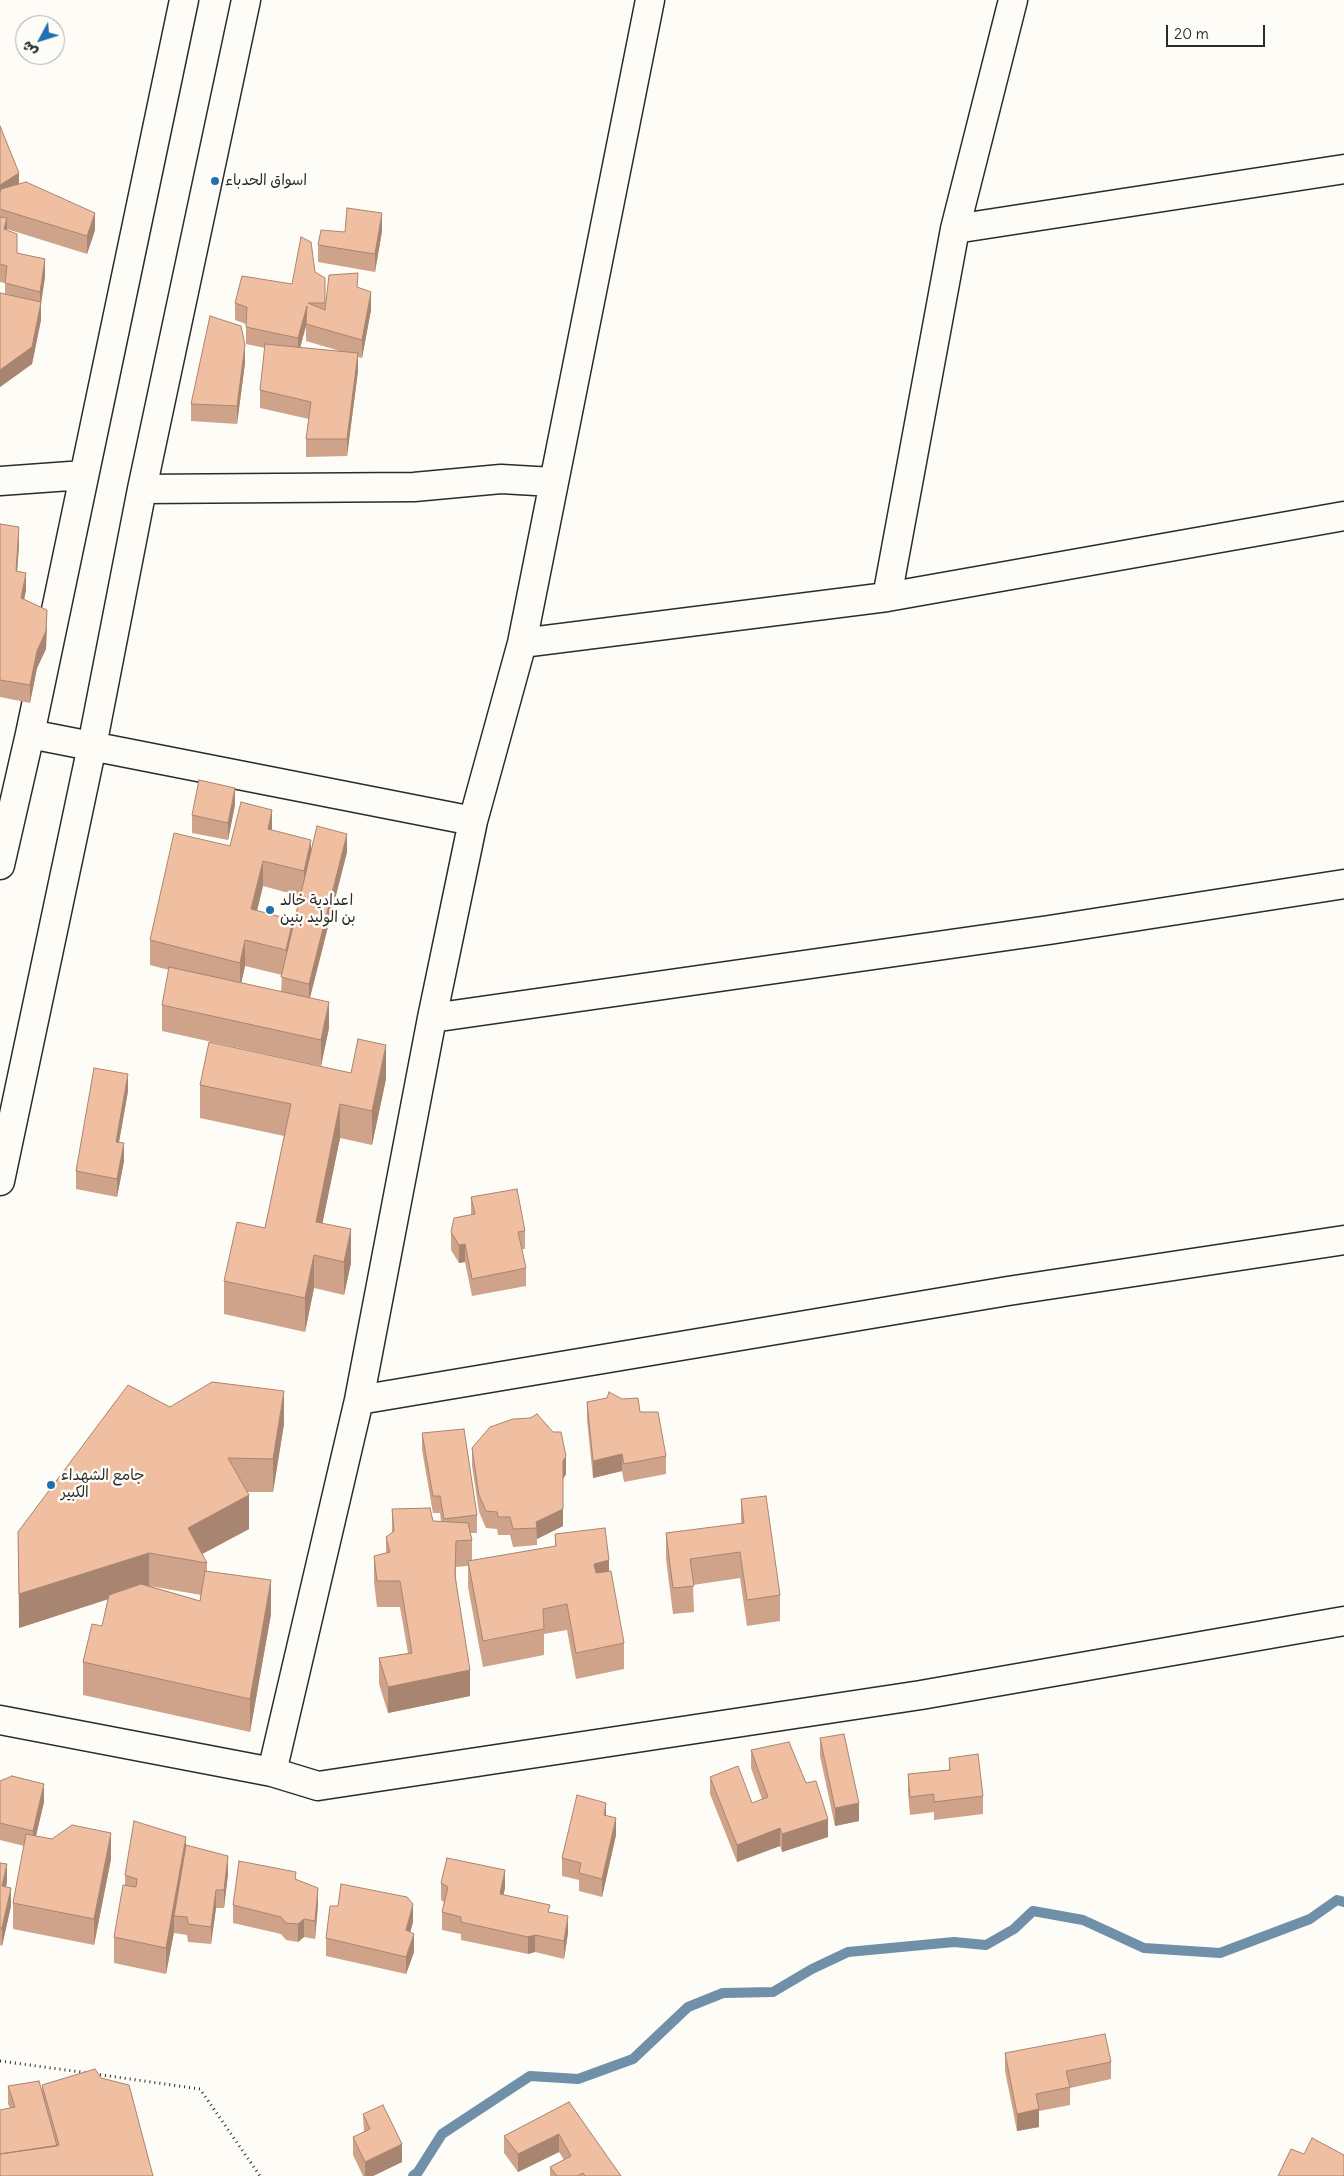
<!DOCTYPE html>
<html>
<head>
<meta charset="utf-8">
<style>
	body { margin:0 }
	#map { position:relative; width:1344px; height:2176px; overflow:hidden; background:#fdfcf7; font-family:Delius,"Playpen Sans Arabic",sans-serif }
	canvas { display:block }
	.north { position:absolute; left:15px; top:15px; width:50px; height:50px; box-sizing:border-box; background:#fdfcf7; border:1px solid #a9a8a5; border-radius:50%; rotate:230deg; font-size:14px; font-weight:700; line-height:20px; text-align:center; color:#2b2b2b }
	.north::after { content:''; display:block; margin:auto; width:18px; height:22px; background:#1f6fb2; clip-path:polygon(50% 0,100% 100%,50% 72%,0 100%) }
	.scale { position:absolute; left:1166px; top:25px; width:99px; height:22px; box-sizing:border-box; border:2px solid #2b2b2b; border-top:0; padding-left:6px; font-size:15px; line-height:18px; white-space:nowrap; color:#2b2b2b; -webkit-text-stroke:4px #fdfcf7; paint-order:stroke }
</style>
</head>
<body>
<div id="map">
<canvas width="1344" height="2176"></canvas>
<div class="north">ش</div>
<div class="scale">20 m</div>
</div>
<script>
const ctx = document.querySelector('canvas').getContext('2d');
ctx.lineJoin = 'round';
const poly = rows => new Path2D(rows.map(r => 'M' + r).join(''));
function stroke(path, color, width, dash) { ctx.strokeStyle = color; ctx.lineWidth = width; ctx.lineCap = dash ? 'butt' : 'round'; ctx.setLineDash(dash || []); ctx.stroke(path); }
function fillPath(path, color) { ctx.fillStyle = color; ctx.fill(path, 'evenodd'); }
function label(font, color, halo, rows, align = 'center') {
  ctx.font = font + ' Delius,"Playpen Sans Arabic",sans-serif'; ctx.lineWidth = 5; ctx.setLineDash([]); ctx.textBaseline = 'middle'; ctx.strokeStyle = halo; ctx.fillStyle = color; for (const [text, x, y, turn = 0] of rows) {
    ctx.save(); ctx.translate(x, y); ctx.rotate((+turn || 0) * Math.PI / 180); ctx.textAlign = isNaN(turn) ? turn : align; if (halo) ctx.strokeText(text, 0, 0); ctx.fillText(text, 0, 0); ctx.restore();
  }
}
const stream = poly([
	[413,2176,418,2172,442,2134,530,2076,578,2079,633,2059,688,2007,723,1993,773,1992,812,1969,848,1952,954,1942,986,1945,1014,1929,1033,1911,1083,1920,1144,1948,1220,1953,1310,1919,1337,1900,1344,1902]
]);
const path = poly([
	[0,2061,88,2073],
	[95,2074,200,2089,260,2176]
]);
const minor = poly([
	[955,229,1344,169],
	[0,481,84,475],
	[142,489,414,487,501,479,553,482],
	[887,597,955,229,1013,0],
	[522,643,887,597,1344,516],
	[30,734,473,821],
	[0,865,30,734,184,0],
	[432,1018,1049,930,1344,884],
	[0,1181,92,746,142,489,246,0],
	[359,1400,1008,1291,1344,1240],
	[0,1720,272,1772,318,1786,921,1695,1344,1621],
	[272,1772,359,1400,432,1018,473,821,522,643,650,0]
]);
const wall = poly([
	[0,126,19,184,95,230,87,254,7,229,17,253,45,277,41,302,41,320,32,364,0,387,0,293,5,294,5,283,0,282],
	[382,231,375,272,318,262,318,245,345,232],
	[315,272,325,278,325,310,358,288,371,310,362,358,358,357,358,371,347,456,306,457,306,439,309,419,260,408,260,390,265,348,246,344,246,324,235,320,235,303,292,284],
	[306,326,306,341,340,351,300,348],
	[245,363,237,424,191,421,191,404],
	[0,524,19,545,17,571,26,590,24,599,47,628,46,649,37,668,30,703,0,697],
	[235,805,228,840,192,833,192,815],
	[272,830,311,850,347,852,310,998,329,1028,321,1066,162,1031,162,1005,169,970,150,965,150,940,230,846],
	[263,886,300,896,293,926,257,911],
	[245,966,282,975,281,992,241,983],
	[351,1073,386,1079,372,1145,340,1138,322,1223,351,1263,344,1295,314,1288,305,1332,224,1314,224,1281,265,1228,284,1136,200,1118,200,1085],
	[128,1091,119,1142,124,1161,117,1197,76,1189,76,1171],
	[471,1197,525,1231,525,1249,522,1249,526,1268,526,1286,472,1296,465,1262,459,1263,451,1250,451,1232,471,1215],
	[587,1402,640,1412,666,1456,666,1474,624,1482,622,1471,593,1478,587,1420],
	[170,1407,284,1424,273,1492,247,1492,249,1529,202,1554,207,1563,207,1571,271,1614,250,1732,83,1695,83,1662,102,1626,108,1599,19,1628,18,1532],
	[150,1586,201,1595,200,1601],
	[422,1433,477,1515,477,1533,470,1533,472,1540,472,1561,555,1546,555,1534,609,1571,624,1643,624,1669,576,1679,567,1630,544,1634,544,1655,483,1667,468,1587,468,1566,456,1567,456,1578,470,1696,388,1713,379,1684,379,1658,408,1653,400,1607,377,1607,374,1582,374,1556,386,1553,386,1537,392,1533,392,1509,433,1521,441,1521,440,1513,433,1513,422,1450],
	[472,1448,566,1474,563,1479,563,1526,537,1539,537,1545,513,1547,510,1535,498,1535,497,1529,486,1528,479,1512,472,1466],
	[741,1499,780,1595,780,1621,747,1626,740,1578,693,1585,694,1612,673,1614,666,1559,666,1533,741,1524],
	[820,1738,859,1821,835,1826,820,1756],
	[751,1750,828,1837,782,1852,780,1846,737,1862,710,1794,710,1777,752,1803,762,1799,751,1768],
	[949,1758,983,1796,983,1814,934,1820,934,1812,910,1815,908,1792,908,1774,949,1770],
	[0,1781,44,1802,36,1836,111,1859,94,1945,13,1929,13,1903,24,1846,0,1840],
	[606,1815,616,1835,602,1897,579,1891,579,1880,562,1876,562,1858],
	[186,1845,228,1874,224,1908,216,1908,211,1944,188,1942,187,1935,174,1933,174,1932,166,1974,114,1963,114,1937,125,1886,125,1875],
	[0,1863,7,1882,6,1887,11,1906,2,1946,0,1945],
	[296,1879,318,1905,315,1939,304,1937,298,1942,286,1940,281,1934,233,1923,233,1905],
	[441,1883,505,1888,503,1895,550,1912,568,1933,564,1959,535,1952,528,1954,461,1940,461,1934,442,1930,442,1912,444,1902,441,1900],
	[413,1922,410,1932,414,1952,406,1974,326,1956,326,1938],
	[1005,2053,1111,2062,1111,2079,1070,2088,1070,2105,1039,2111,1039,2127,1017,2131,1005,2071],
	[42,2085,153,2176,0,2176,10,2108,8,2104,8,2086,42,2093],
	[569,2102,621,2176,550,2176,550,2167,564,2160,559,2152,518,2172,504,2153,504,2136],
	[363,2114,402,2162,373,2176,363,2176,353,2155,353,2137,364,2132]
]);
const shadedWall = poly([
	[19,173,19,191,0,202,0,185],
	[95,213,95,230,87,254,87,236],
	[382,213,382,231,375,272,375,254],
	[7,218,7,236,4,229],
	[45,259,45,277,41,304,41,302,41,320,32,364,0,387,0,370,40,308,40,292],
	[371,292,371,310,362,358,362,340],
	[307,306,306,326,298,355,298,338],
	[245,345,245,363,237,424,237,406],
	[358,353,358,371,347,456,347,439],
	[19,527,19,545,16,588,16,571],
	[26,573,26,590,21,616,21,598],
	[47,610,46,649,37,668,30,703,30,685],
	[235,788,235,805,228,840,228,823],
	[272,810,272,836,268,829],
	[347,834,347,852,309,1001,309,984],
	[311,840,311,866,304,897,304,871],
	[263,861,263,886,251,935,251,909],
	[293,920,293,946,286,976,286,950],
	[245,940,245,966,240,989,240,963],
	[329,1002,329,1028,321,1066,321,1040],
	[386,1045,386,1079,372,1145,372,1111],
	[128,1074,128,1091,116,1159,116,1142],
	[340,1104,340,1138,316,1255,316,1222],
	[124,1143,124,1161,117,1197,117,1179],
	[351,1229,351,1263,344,1295,344,1262],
	[465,1244,465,1262,459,1263,459,1245],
	[314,1255,314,1288,305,1332,305,1298],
	[284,1391,284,1424,273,1492,273,1459],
	[622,1454,622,1471,593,1478,593,1461],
	[566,1456,566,1474,563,1479,563,1461],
	[249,1495,249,1529,191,1560,188,1528],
	[563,1509,563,1526,537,1539,536,1522],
	[149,1553,149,1586,19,1628,19,1594],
	[609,1560,609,1586,594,1590,594,1564],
	[271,1580,271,1614,250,1732,250,1699],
	[470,1670,470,1696,388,1713,388,1687],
	[44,1784,44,1802,33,1848,33,1831],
	[606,1803,606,1820,604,1815],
	[859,1803,859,1821,835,1826,835,1808],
	[616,1818,616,1835,602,1897,602,1879],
	[828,1819,828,1837,782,1852,782,1834],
	[780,1828,780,1846,737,1862,737,1845],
	[111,1833,111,1859,94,1945,94,1919],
	[186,1837,186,1862,174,1916,174,1932,166,1974,166,1948],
	[228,1856,228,1874,224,1908,224,1890],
	[7,1864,7,1882,2,1904,2,1886],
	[505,1870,505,1888,500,1912,500,1894],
	[11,1888,11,1906,2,1946,2,1928],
	[318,1888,318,1905,315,1939,315,1921],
	[216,1890,216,1908,211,1944,211,1927],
	[413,1904,413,1922,406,1948,406,1930],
	[568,1916,568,1933,564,1959,564,1941],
	[304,1919,304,1937,298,1942,298,1924],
	[414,1934,414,1952,406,1974,406,1957],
	[535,1935,535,1952,528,1954,528,1937],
	[1039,2109,1039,2127,1017,2131,1017,2114],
	[559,2134,559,2152,518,2172,518,2154],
	[402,2144,402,2162,373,2176,365,2176,365,2162]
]);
const building = poly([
	[0,126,19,173,0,185,0,126],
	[26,182,95,213,87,236,0,209,0,193,1,189,26,182],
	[347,208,382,213,375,254,318,245,321,230,345,232,347,208],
	[0,217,7,218,4,229,17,234,17,253,45,259,40,292,5,283,7,266,0,264,0,217],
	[301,237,311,242,315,272,325,278,325,303,308,303,325,310,329,275,358,273,357,287,371,292,362,340,306,324,307,306,298,338,246,327,247,307,235,303,242,276,292,284,301,237],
	[0,293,41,302,32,347,0,370,0,293],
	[210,316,241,326,245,345,237,406,191,404,210,316],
	[265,344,358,353,347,439,306,439,311,402,260,390,265,344],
	[0,524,19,527,16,571,26,573,21,598,47,610,46,631,37,651,30,685,0,680,0,524],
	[199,780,235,788,228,823,192,815,199,780],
	[241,802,272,810,268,829,311,840,304,871,263,861,251,909,293,920,286,950,245,940,240,963,150,940,174,833,230,846,241,802],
	[317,826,347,834,309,984,281,977,317,826],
	[169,967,329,1002,321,1040,162,1005,169,967],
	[358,1039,386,1045,372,1111,340,1104,316,1222,351,1229,344,1262,314,1255,305,1298,224,1281,237,1222,265,1228,291,1104,200,1085,209,1042,351,1073,358,1039],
	[94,1068,128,1074,116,1142,124,1143,117,1179,76,1171,94,1068],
	[517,1189,525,1231,518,1232,526,1268,472,1279,465,1244,459,1245,451,1232,454,1218,475,1214,471,1197,517,1189],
	[212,1382,284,1391,273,1459,228,1458,249,1495,188,1528,207,1563,149,1553,19,1594,18,1532,128,1385,170,1407,212,1382],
	[609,1392,622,1399,638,1398,640,1412,658,1412,666,1456,624,1464,622,1454,593,1461,587,1402,607,1398,609,1392],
	[537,1414,553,1432,561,1432,566,1456,563,1461,563,1509,536,1522,537,1528,513,1529,510,1517,498,1517,497,1512,486,1511,479,1495,472,1448,490,1427,513,1419,530,1418,537,1414],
	[464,1429,477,1515,444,1519,440,1496,433,1496,422,1433,464,1429],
	[766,1496,780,1595,747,1600,740,1552,690,1559,694,1586,673,1588,666,1533,744,1523,741,1499,766,1496],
	[430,1508,433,1521,468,1523,472,1540,456,1541,455,1576,470,1670,388,1687,379,1658,412,1653,400,1581,377,1581,374,1556,390,1552,386,1537,394,1531,392,1509,430,1508],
	[605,1528,609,1560,594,1564,596,1573,611,1571,624,1643,576,1653,567,1604,543,1609,544,1629,483,1641,468,1561,556,1546,555,1534,605,1528],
	[205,1571,271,1580,250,1699,83,1662,92,1624,102,1626,109,1595,141,1584,200,1601,205,1571],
	[844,1734,859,1803,835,1808,820,1738,844,1734],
	[789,1742,806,1783,816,1781,828,1819,782,1834,780,1828,737,1845,710,1777,738,1766,752,1803,768,1797,751,1750,789,1742],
	[978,1754,983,1796,934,1802,934,1794,910,1797,908,1774,950,1770,949,1758,978,1754],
	[12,1776,44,1784,33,1831,0,1823,0,1781,12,1776],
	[577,1795,606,1803,604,1815,616,1818,602,1879,579,1873,581,1863,562,1858,577,1795],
	[134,1821,186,1837,166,1948,114,1937,123,1885,136,1887,137,1879,125,1875,134,1821],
	[72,1825,111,1833,94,1919,13,1903,26,1834,52,1839,72,1825],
	[186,1845,228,1856,224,1890,216,1890,211,1927,188,1924,187,1917,174,1916,186,1845],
	[447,1858,505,1870,500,1894,550,1905,548,1912,568,1916,564,1941,535,1935,528,1937,461,1922,461,1917,442,1912,448,1887,441,1883,447,1858],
	[239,1861,296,1872,295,1879,318,1888,315,1921,304,1919,298,1924,286,1923,281,1917,233,1905,239,1861],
	[0,1863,7,1864,2,1886,11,1888,2,1928,0,1928,0,1863],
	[341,1884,407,1897,413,1904,406,1930,414,1934,406,1957,326,1938,330,1906,338,1906,341,1884],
	[1105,2034,1111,2062,1066,2071,1070,2087,1036,2094,1039,2109,1017,2114,1005,2053,1105,2034],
	[95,2069,101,2078,129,2085,153,2176,0,2176,0,2154,59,2145,42,2085,95,2069],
	[39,2081,57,2146,0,2154,0,2110,15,2107,8,2086,39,2081],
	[569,2102,621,2176,585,2176,583,2173,577,2176,557,2176,550,2167,571,2156,559,2134,518,2154,504,2136,569,2102],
	[383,2105,402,2144,365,2162,353,2137,370,2129,363,2114,383,2105],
	[1312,2138,1344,2155,1344,2176,1278,2176,1291,2149,1304,2154,1312,2138]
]);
const markers = [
	[215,181,5,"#1f6fb2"],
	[270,910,5,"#1f6fb2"],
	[51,1485,5,"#1f6fb2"]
];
const poiNames = [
	["اسواق الحدباء",225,181],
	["اعدادية خالد",280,901],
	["بن الوليد بنين",280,918],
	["جامع الشهداء",61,1476],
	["الكبير",61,1493]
];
stroke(stream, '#6f90a8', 10);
stroke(minor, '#2b2b2b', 31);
stroke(path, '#2b2b2b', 3, [1, 4]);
stroke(minor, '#fdfcf7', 28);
fillPath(wall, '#cea38a');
fillPath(shadedWall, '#a88571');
fillPath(building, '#f0bea1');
stroke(building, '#a88571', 1);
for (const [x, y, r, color] of markers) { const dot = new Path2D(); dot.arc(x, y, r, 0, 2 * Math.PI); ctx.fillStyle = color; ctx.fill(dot); stroke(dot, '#fdfcf7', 2); }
label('15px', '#2b2b2b', '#fdfcf7', poiNames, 'left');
</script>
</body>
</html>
